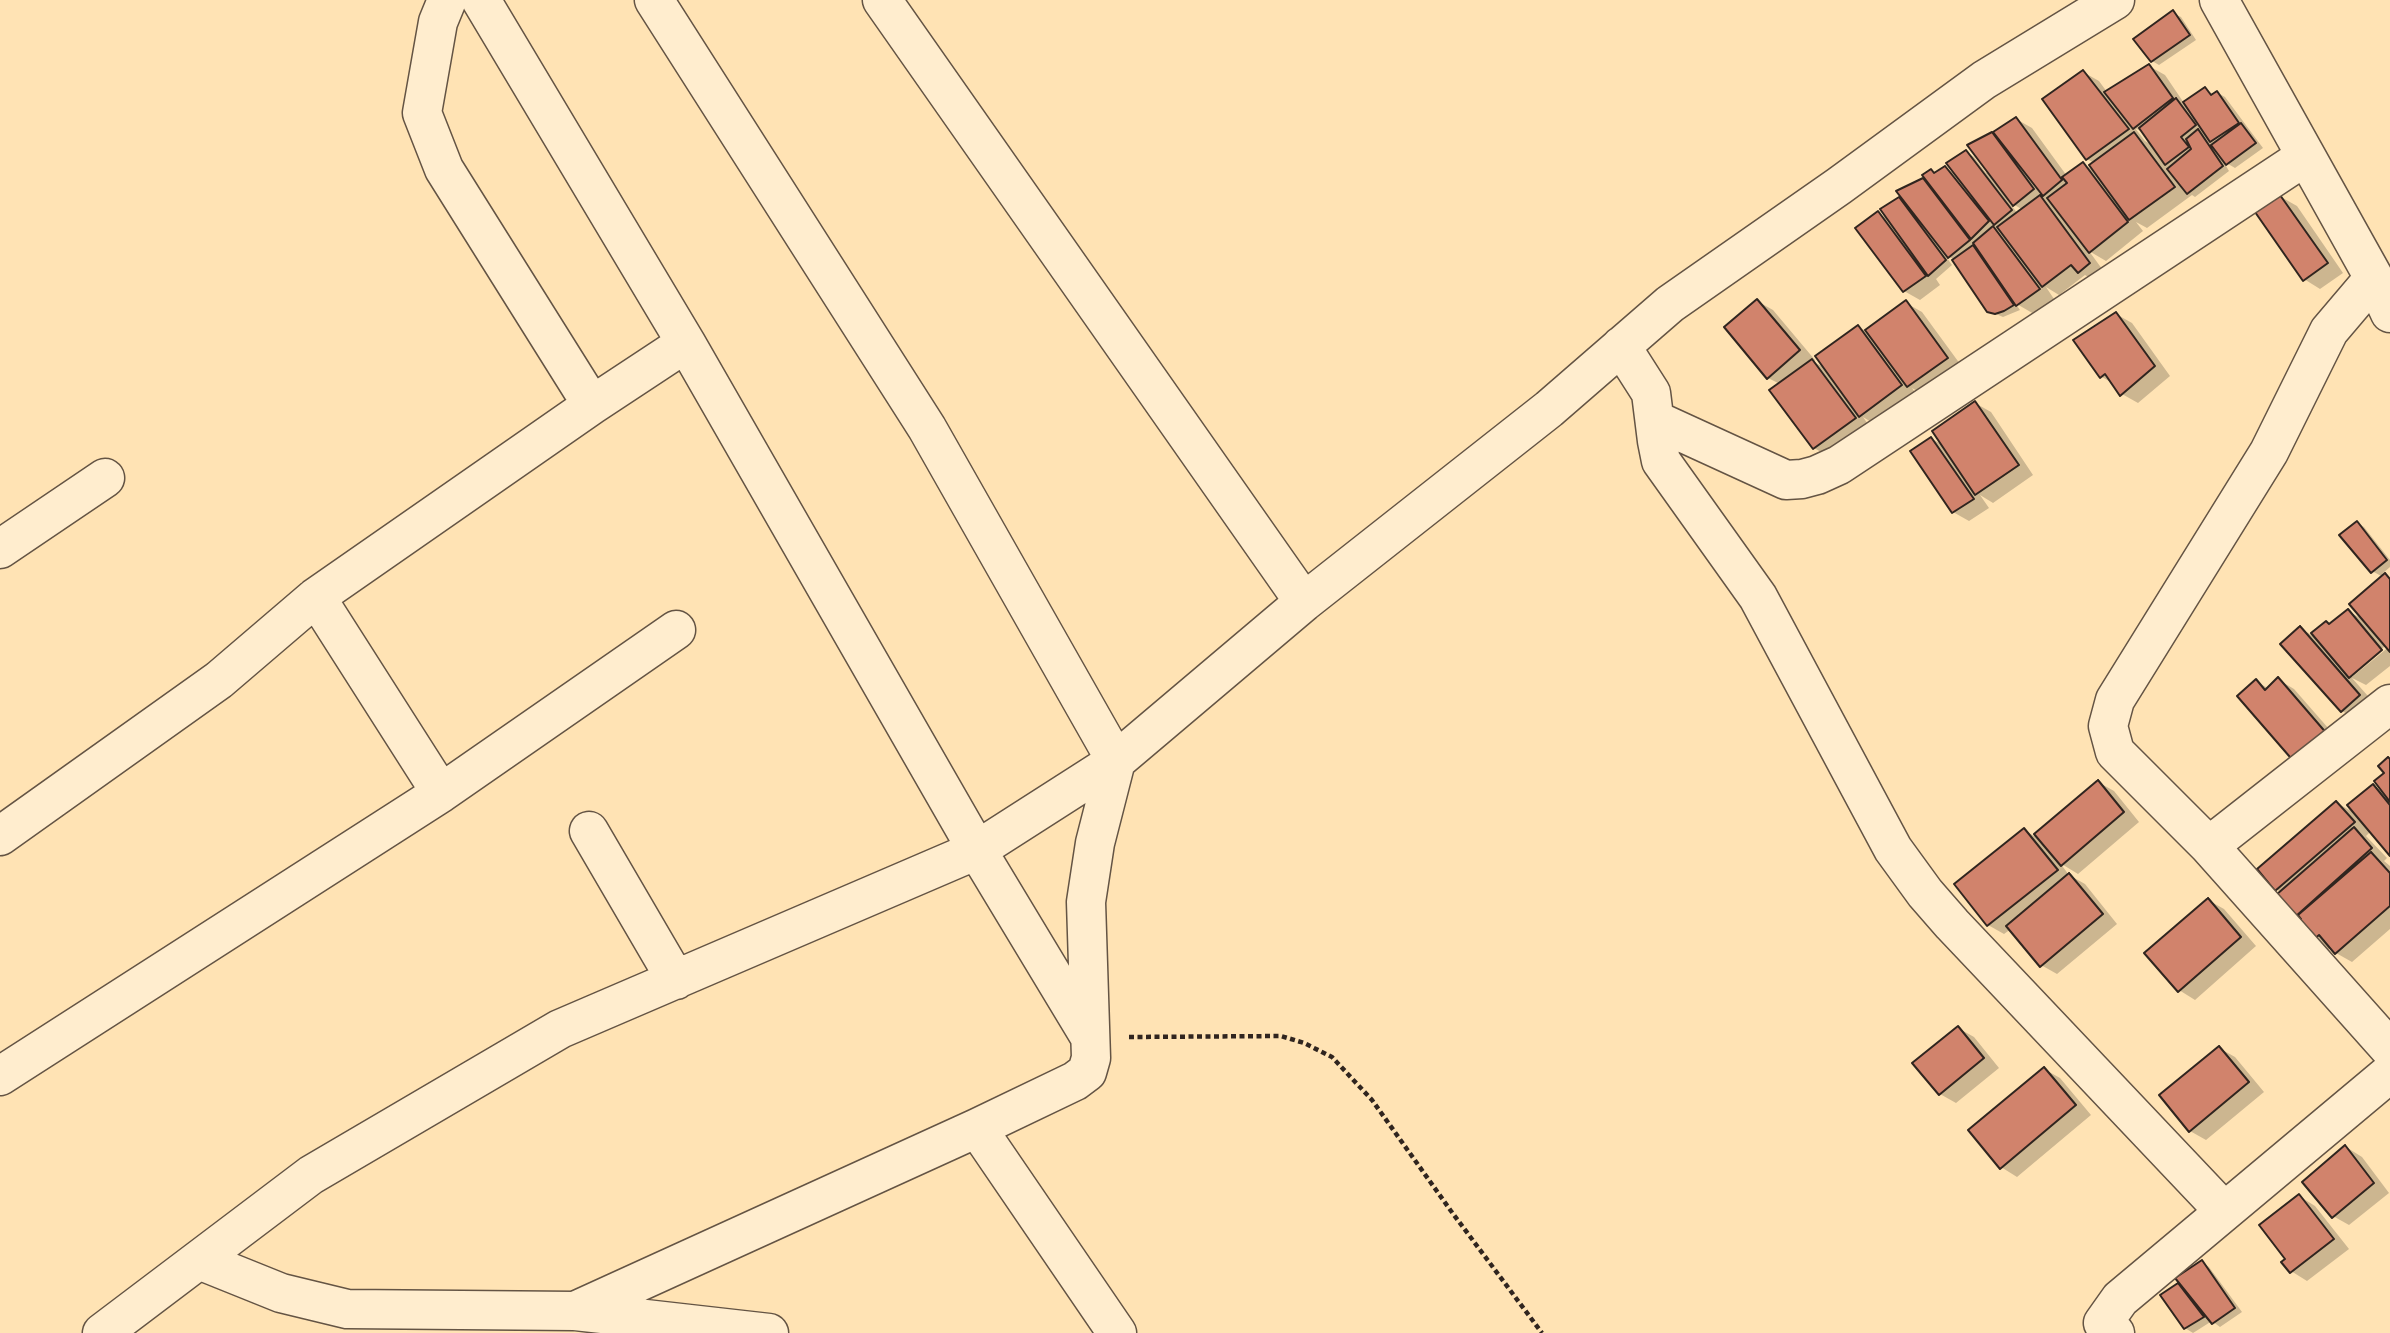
<!DOCTYPE html>
<html>
<head>
<meta charset="utf-8">
<style>
	body { margin:0 }
	canvas { display:block; background:#ffe3b4 }
</style>
</head>
<body>
<canvas width="2390" height="1333"></canvas>
<script>
const ctx = document.querySelector('canvas').getContext('2d');
ctx.lineJoin = 'round';
function fillPath(path, color) { ctx.fillStyle = color; ctx.fill(path, 'evenodd'); }
const poly = rows => new Path2D(rows.map(r => 'M' + r).join(''));
function stroke(path, color, width, dash) { ctx.strokeStyle = color; ctx.lineWidth = width; ctx.lineCap = dash ? 'butt' : 'round'; ctx.setLineDash(dash || []); ctx.stroke(path); }
const shadow = poly([
	[2173,13,2181,17,2196,40,2159,65,2152,61],
	[2149,66,2165,75,2184,103,2205,89,2214,95,2218,93,2225,97,2263,148,2235,168,2223,161,2229,171,2195,197,2192,195,2147,228,2136,222,2143,231,2106,261,2089,251,2105,273,2095,281,2085,275,2059,295,2046,287,2054,299,2034,314,2015,303,2020,310,2003,317,1989,311,1953,259,1944,254,1952,265,1936,279,1940,285,1920,300,1904,291,1878,213,1889,220,1899,199,1909,205,1898,192,1945,168,1957,175,1966,152,1974,157,1986,173,1989,171,1992,134,2001,139,2016,119,2032,128,2067,176,2083,164,2097,172,2094,163,2087,159,2083,72,2099,81,2107,92],
	[2135,128,2144,133,2154,146,2145,141],
	[2008,201,2023,210,2018,214],
	[2281,197,2297,206,2343,273,2320,289,2304,279],
	[1757,301,1773,310,1815,360,1814,362,1827,369,1858,327,1866,331,1906,303,1922,312,1963,368,1924,395,1912,388,1917,395,1876,425,1863,417,1870,427,1830,457,1814,448,1780,384,1768,378],
	[2116,314,2132,323,2170,376,2138,403,2122,394,2114,384,2102,377,2076,341],
	[1975,403,1991,412,2033,475,1993,503,1980,495,1989,508,1969,521,1953,512,1932,439,1945,446],
	[2357,523,2364,527,2390,560,2390,567,2382,574,2390,578,2390,646,2388,644,2352,672,2352,677,2390,646,2390,666,2366,685,2352,678,2375,704,2358,720,2342,711,2300,628,2318,639,2348,611,2364,620,2383,577,2372,571],
	[2279,680,2294,689,2343,745,2313,771,2256,681,2269,689],
	[2390,760,2390,854,2371,831,2366,836,2387,858,2384,861,2390,866,2390,929,2352,962,2336,953,2331,947,2328,950,2312,940,2304,919,2296,915,2282,893,2276,889,2337,803,2358,815,2373,786,2385,793,2386,774],
	[2098,782,2114,791,2139,822,2078,874,2060,863,2069,875,2085,884,2117,924,2057,974,2041,965,2011,929,2004,934,1988,925,2024,830,2034,836],
	[2208,900,2224,909,2256,946,2195,1000,2179,990],
	[1958,1028,1974,1037,1999,1068,1956,1103,1940,1094,1915,1064],
	[2219,1048,2235,1057,2264,1092,2206,1140,2190,1131],
	[2044,1069,2060,1078,2091,1115,2017,1177,2001,1167],
	[2346,1147,2362,1157,2389,1193,2349,1225,2333,1216],
	[2299,1196,2315,1206,2349,1249,2307,1281,2291,1271],
	[2202,1262,2209,1267,2242,1312,2220,1327,2212,1321,2193,1333,2185,1328,2162,1295,2181,1283]
]);
const building = poly([
	[2173,10,2190,35,2151,62,2133,39,2173,10],
	[2149,64,2173,98,2133,129,2104,92,2149,64],
	[2083,70,2129,129,2086,160,2042,99,2083,70],
	[2205,87,2211,95,2217,91,2239,123,2210,142,2183,102,2205,87],
	[2176,98,2196,125,2181,137,2189,147,2165,165,2139,128,2176,98],
	[2016,117,2062,180,2043,196,1993,132,2016,117],
	[2241,123,2256,143,2226,165,2211,145,2241,123],
	[2198,129,2223,166,2187,194,2167,169,2191,149,2186,139,2198,129],
	[1992,132,2034,189,2013,206,1967,145,1992,132],
	[2134,132,2175,187,2129,220,2089,165,2134,132],
	[1966,150,2012,210,1994,225,1946,163,1966,150],
	[2083,162,2128,222,2089,253,2047,198,2067,183,2062,177,2083,162],
	[1945,166,1989,221,1971,239,1922,175,1931,169,1934,173,1945,166],
	[1923,178,1970,240,1948,258,1896,191,1923,178],
	[2040,195,2090,263,2078,273,2071,265,2042,287,1997,227,2040,195],
	[2280,195,2328,263,2303,281,2255,212,2280,195],
	[1899,197,1946,260,1928,276,1880,209,1899,197],
	[1878,211,1926,276,1903,292,1855,228,1878,211],
	[1993,226,2040,289,2016,306,1973,243,1993,226],
	[1973,245,2014,305,2004,311,1995,314,1987,312,1952,260,1973,245],
	[1757,299,1800,350,1767,379,1724,327,1757,299],
	[1906,300,1948,358,1907,387,1865,330,1906,300],
	[2116,312,2155,366,2120,396,2105,374,2100,378,2073,340,2116,312],
	[1858,325,1902,385,1859,417,1815,356,1858,325],
	[1812,359,1856,418,1813,449,1769,390,1812,359],
	[1975,401,2019,465,1975,495,1932,431,1975,401],
	[1931,437,1974,499,1952,513,1910,451,1931,437],
	[2357,521,2387,560,2371,573,2339,535,2357,521],
	[2385,573,2390,579,2390,652,2349,604,2385,573],
	[2348,609,2382,650,2349,678,2311,633,2326,621,2329,624,2348,609],
	[2300,626,2360,695,2341,712,2280,644,2300,626],
	[2278,677,2328,735,2296,764,2237,696,2256,679,2265,690,2278,677],
	[2388,757,2390,759,2390,802,2374,781,2384,773,2378,766,2388,757],
	[2098,780,2124,812,2061,866,2034,834,2098,780],
	[2373,784,2390,805,2390,856,2347,805,2373,784],
	[2336,801,2355,822,2275,891,2257,869,2336,801],
	[2354,827,2372,848,2295,917,2276,895,2354,827],
	[2024,828,2058,870,1987,926,1954,884,2024,828],
	[2371,852,2390,873,2390,906,2335,954,2319,935,2311,942,2296,924,2301,919,2298,915,2371,852],
	[2069,873,2103,914,2040,967,2006,926,2069,873],
	[2208,898,2241,937,2178,992,2144,953,2208,898],
	[1958,1026,1984,1058,1939,1095,1912,1063,1958,1026],
	[2219,1046,2249,1082,2189,1132,2159,1095,2219,1046],
	[2044,1067,2076,1105,2000,1169,1968,1130,2044,1067],
	[2345,1145,2374,1183,2332,1218,2302,1182,2345,1145],
	[2299,1194,2334,1239,2290,1273,2281,1262,2285,1259,2259,1225,2299,1194],
	[2202,1260,2235,1308,2212,1324,2175,1278,2202,1260],
	[2178,1283,2204,1317,2184,1329,2160,1295,2178,1283]
]);
const path = poly([
	[1129,1037,1281,1036,1304,1043,1332,1057,1372,1100,1451,1211,1542,1333]
]);
const minor = poly([
	[447,0,438,22,422,113,444,169,592,405],
	[882,0,1304,602],
	[2219,0,2374,278,2390,313],
	[686,343,977,850,1088,1034],
	[1621,346,1651,393,1657,441,1661,461,1758,597,1893,849,1925,893,1952,924,2224,1211],
	[1655,420,1786,480,1802,479,1817,475,1839,465,2306,156],
	[0,549,105,478],
	[2390,704,2209,846,2390,1049],
	[441,793,676,630],
	[589,831,676,980],
	[0,836,219,680,316,597,592,405,686,343,481,0],
	[2209,846,2115,752,2108,726,2115,700,2269,452,2329,331,2374,278],
	[0,1076,441,793,316,597],
	[977,1128,1117,1333],
	[199,1260,281,1293,347,1309,575,1311,769,1333],
	[575,1311,977,1128,1075,1081,1087,1072,1091,1058,1086,902,1095,843,1116,761,927,428,654,0],
	[102,1333,311,1175,560,1029,977,850,1116,761,1304,602,1549,409,1670,304,1839,186,1984,80,2115,0],
	[2115,1333,2103,1323,2120,1299,2390,1073]
]);
fillPath(shadow, '#0003');
fillPath(building, '#d1836c');
stroke(building, '#30251f', 2);
stroke(minor, '#645444', 41);
stroke(path, '#30251f', 4.5, [5, 3.5]);
stroke(minor, '#ffedce', 38);
</script>
</body>
</html>
